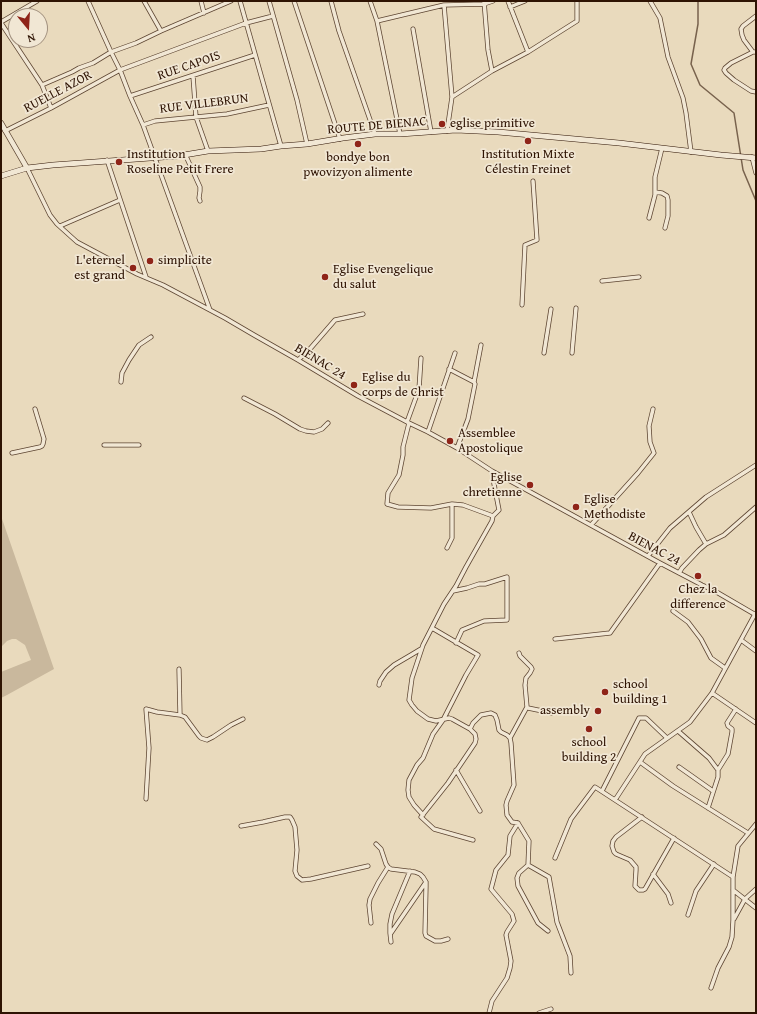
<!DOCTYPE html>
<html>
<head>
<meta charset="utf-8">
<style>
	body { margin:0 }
	#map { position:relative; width:757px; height:1014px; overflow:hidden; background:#e9dabd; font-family:"Gentium Book Plus",serif }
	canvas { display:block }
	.frame { position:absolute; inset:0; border:2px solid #2e1303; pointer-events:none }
	.north { position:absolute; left:8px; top:8px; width:40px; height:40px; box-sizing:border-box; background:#f1e7d4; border:1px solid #a39280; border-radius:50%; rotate:162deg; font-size:11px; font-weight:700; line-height:16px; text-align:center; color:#2e1303 }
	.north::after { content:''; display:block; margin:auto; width:14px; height:18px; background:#8f2418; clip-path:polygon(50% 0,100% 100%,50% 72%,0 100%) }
</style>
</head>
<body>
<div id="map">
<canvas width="757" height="1014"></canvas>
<div class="frame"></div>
<div class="north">N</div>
</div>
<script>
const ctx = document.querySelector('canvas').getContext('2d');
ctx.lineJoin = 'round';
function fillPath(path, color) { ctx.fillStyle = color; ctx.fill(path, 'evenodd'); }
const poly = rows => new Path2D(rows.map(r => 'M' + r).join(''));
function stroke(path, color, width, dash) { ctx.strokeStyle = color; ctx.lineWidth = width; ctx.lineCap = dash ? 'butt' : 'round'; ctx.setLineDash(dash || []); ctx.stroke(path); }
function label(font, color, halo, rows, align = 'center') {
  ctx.font = font + ' "Gentium Book Plus",serif'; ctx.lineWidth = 3.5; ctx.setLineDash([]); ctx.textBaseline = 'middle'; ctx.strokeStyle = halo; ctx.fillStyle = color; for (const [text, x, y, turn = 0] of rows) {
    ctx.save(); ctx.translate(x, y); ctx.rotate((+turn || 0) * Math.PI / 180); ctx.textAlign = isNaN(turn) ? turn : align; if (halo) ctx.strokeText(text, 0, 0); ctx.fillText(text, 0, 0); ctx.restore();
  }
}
const green = poly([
	[1,516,54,669,7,695,1,698,1,672,31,660,25,645,16,639,12,639,7,641,1,647]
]);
const stream = poly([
	[698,1,698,24,691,64,700,85,734,113,743,170,756,201]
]);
const minor = poly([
	[88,1,111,52,120,70,130,96,143,125,210,310],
	[144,1,161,31],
	[201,1,204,13],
	[240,1,281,146],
	[269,1,297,100,307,144],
	[294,1,340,139],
	[331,1,339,31,375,134],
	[370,1,377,21,400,134],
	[508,1,528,52],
	[650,1,660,18,668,57,683,98,686,113,691,152],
	[444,5,452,97,447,131],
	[510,7,525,1],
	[377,21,444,5,484,4,493,1],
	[1,22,37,1],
	[1,23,42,85,51,108],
	[413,29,431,132],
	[753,52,744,40,742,35,741,29,743,26,756,16],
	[756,52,753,52,731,63,725,68,724,70,726,73,734,80,751,91,756,92],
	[492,71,528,52,577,21,577,1],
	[193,76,196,117,208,151],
	[42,85,72,72,79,68,93,63,111,52,136,43,161,31,231,1],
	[130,96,255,55],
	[452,97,492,71,488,50,484,1],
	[143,125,155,121,227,114,269,105],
	[5,131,51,108,120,70,246,23,273,16],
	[185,154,200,187,200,191,199,198,200,201],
	[752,157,756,173],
	[107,160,146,277],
	[27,168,50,215,57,224,77,242,137,274,163,285,225,318,254,335,298,360,358,396,409,423,428,432,457,448,492,471,660,563,702,585,713,590,756,615],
	[655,192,662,193,667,196,668,200,668,216,665,228],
	[649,218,655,195,655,177,662,148],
	[60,226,120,200],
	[602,281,639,277],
	[522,305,525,245,537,240,533,181],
	[544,353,551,309],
	[572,353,576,308],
	[298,360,309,350,335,320,363,314],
	[449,369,474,382,475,384,468,419,457,448],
	[121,382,122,373,129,360,139,345,151,337],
	[474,382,481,345],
	[244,398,275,414,300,429,306,431,314,432,322,429,328,423],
	[407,422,419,389,421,358],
	[409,423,403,447,403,455,399,475,388,493,387,504,398,507,431,508,452,504,463,505,493,516],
	[428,432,455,353],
	[104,445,139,445],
	[12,453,40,447,42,446,43,444,44,439,35,409],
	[689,512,696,527,706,544],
	[591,525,638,473,654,453,650,442,649,426,653,409],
	[447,548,452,538,452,504],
	[648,556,670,528,706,497,756,465],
	[679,573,682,568,699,550,706,544,724,535,756,507],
	[453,591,467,588,479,584,485,584,507,577,507,620,484,621,462,630,456,643],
	[673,611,688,622,701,639,711,658,725,668],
	[555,639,610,633,660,563],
	[741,640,756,651],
	[519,653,520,656,531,667,532,669,530,673,526,678,525,685,527,707,528,708,552,713],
	[179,669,180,715],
	[379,685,380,681,386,672,394,665,411,655,421,649],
	[712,693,756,723],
	[470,729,473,723,481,715,491,713,495,715,497,720,499,730,501,732,507,735,510,738,511,743,514,785,507,801,506,805,507,815,512,822,518,823,529,841,528,865,549,877,557,922,570,956,571,973],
	[678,731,709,758,718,770,718,777,708,808],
	[510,738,527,707],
	[640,762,673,786,748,833],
	[679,767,713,791],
	[456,770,480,811],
	[718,770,728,754,732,732,732,729,728,726,727,723,736,709],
	[602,791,639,718,646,718,667,738],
	[146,799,149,748,146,709,157,712,180,715,185,717,199,736,201,738,207,740,213,737,231,725,243,719],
	[615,800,645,754,690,722,712,693,755,614],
	[423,815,414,805,409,797,408,790,409,780,417,765,423,758,433,734,443,720,466,675,478,655,432,628],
	[642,817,616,837,613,841,612,846,614,852,616,854,630,860,636,867,636,870,635,886,639,890,643,890,645,889,674,838],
	[241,826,263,822,285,817,290,817,292,820,295,827,297,850,295,871,297,876,302,880,311,879,368,866],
	[473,840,434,829,421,817,448,783,475,743,476,739,475,734,470,729,452,719,449,718,436,721,428,719,417,711,412,705,409,700,412,678,423,645,444,604,456,586,466,567,492,521,493,516,499,510,494,484,492,471],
	[376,844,381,849,386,864,388,867,391,869,415,872,420,874,423,877,426,882,426,887,425,933,426,936,435,941,441,941,448,939],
	[555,858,571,819,595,787,733,877],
	[528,865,519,873,517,878,518,886,538,923,548,931],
	[653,874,668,894,671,903],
	[733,890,756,908],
	[688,915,696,891,714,864],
	[734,919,745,899,756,889],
	[371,923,369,905,370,899,378,883,388,867],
	[391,933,426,882],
	[391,942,390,933,390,924,392,914,410,871],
	[711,988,718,968,729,947,732,937,733,920,733,877,738,846,756,824],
	[489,1013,492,1001,507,978,510,968,511,961,506,935,507,932,514,921,512,914,491,889,496,870,508,855,510,836,518,823],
	[539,1013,551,1009]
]);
const tertiary = poly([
	[1,123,27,168]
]);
const secondary = poly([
	[1,176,27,168,53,165,178,156,208,151,261,149,281,146,307,144,343,138,375,134,400,134,456,130,498,132,619,143,721,155,756,158]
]);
const markers = [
	[442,124,4,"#8f2418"],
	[528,141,4,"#8f2418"],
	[358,144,4,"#8f2418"],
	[119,162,4,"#8f2418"],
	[150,261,4,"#8f2418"],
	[133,268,4,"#8f2418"],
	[325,277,4,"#8f2418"],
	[354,385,4,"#8f2418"],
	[450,441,4,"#8f2418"],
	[530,485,4,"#8f2418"],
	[576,507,4,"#8f2418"],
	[698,576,4,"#8f2418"],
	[605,692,4,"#8f2418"],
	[598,711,4,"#8f2418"],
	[589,729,4,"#8f2418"]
];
const streetNames = [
	["RUE CAPOIS",189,66,-19],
	["RUELLE AZOR",58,92,-28],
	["RUE VILLEBRUN",204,104,-7],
	["ROUTE DE BIENAC",377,126,-5],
	["BIENAC 24",320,362,31],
	["BIENAC 24",654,549,28]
];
const poiNames = [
	["eglise primitive",450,124],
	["Institution",127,155],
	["Roseline Petit Frere",127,170],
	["Institution Mixte",528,155,"center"],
	["Célestin Freinet",528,170,"center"],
	["bondye bon",358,158,"center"],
	["pwovizyon alimente",358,173,"center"],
	["L'eternel",125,261,"right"],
	["est grand",125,276,"right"],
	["simplicite",158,261],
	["Eglise Evengelique",333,270],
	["du salut",333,285],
	["Eglise du",362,378],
	["corps de Christ",362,393],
	["Assemblee",458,434],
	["Apostolique",458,449],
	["Eglise",522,478,"right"],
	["chretienne",522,493,"right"],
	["Eglise",584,500],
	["Methodiste",584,515],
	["Chez la",698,590,"center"],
	["difference",698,605,"center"],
	["school",613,685],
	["building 1",613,700],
	["assembly",590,711,"right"],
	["school",589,743,"center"],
	["building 2",589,758,"center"]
];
fillPath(green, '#c9b89d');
stroke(stream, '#78624d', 1.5);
stroke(minor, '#5d4532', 5);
stroke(tertiary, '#5d4532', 6);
stroke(secondary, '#2e1303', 6);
stroke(minor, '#f1e7d4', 3.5);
stroke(tertiary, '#f1e7d4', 4.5);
stroke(secondary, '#f1e7d4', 5);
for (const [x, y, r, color] of markers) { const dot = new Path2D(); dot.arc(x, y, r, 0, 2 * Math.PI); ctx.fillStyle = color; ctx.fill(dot); stroke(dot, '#f1e7d4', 1.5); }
label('13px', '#2e1303', '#f1e7d4', streetNames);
label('13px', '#2e1303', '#f1e7d4', poiNames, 'left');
</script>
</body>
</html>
